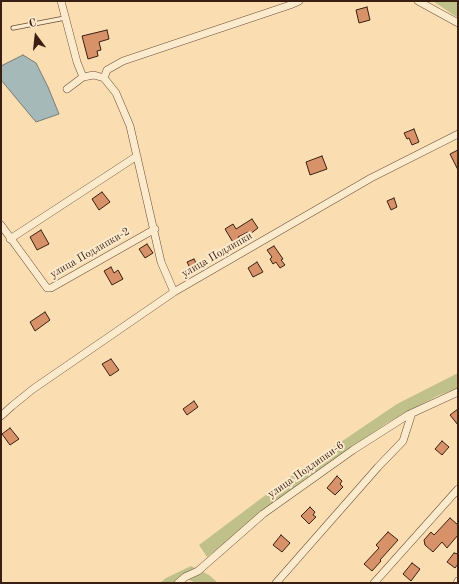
<!DOCTYPE html>
<html>
<head>
<meta charset="utf-8">
<style>
	body { margin:0 }
	#map { position:relative; width:459px; height:584px; overflow:hidden; background:#fadeb1; font-family:"Old Standard TT",serif }
	canvas { display:block }
	.frame { position:absolute; inset:0; border:2px solid #391e12; pointer-events:none }
	.north { position:absolute; left:16px; top:16px; width:40px; height:40px; -webkit-text-stroke:3px #fceacc; paint-order:stroke; rotate:345deg; font-size:11px; font-weight:700; line-height:16px; text-align:center; color:#391e12 }
	.north::after { content:''; display:block; margin:auto; width:14px; height:18px; background:#391e12; clip-path:polygon(50% 0,100% 100%,50% 72%,0 100%) }
</style>
</head>
<body>
<div id="map">
<canvas width="459" height="584"></canvas>
<div class="frame"></div>
<div class="north">С</div>
</div>
<script>
const ctx = document.querySelector('canvas').getContext('2d');
ctx.lineJoin = 'round';
function fillPath(path, color) { ctx.fillStyle = color; ctx.fill(path, 'evenodd'); }
const poly = rows => new Path2D(rows.map(r => 'M' + r).join(''));
function stroke(path, color, width, dash) { ctx.strokeStyle = color; ctx.lineWidth = width; ctx.lineCap = dash ? 'butt' : 'round'; ctx.setLineDash(dash || []); ctx.stroke(path); }
function label(font, color, halo, rows, align = 'center') {
  ctx.font = font + ' "Old Standard TT",serif'; ctx.lineWidth = 4; ctx.setLineDash([]); ctx.textBaseline = 'middle'; ctx.strokeStyle = halo; ctx.fillStyle = color; for (const [text, x, y, turn = 0] of rows) {
    ctx.save(); ctx.translate(x, y); ctx.rotate((+turn || 0) * Math.PI / 180); ctx.textAlign = isNaN(turn) ? turn : align; if (halo) ctx.strokeText(text, 0, 0); ctx.fillText(text, 0, 0); ctx.restore();
  }
}
const green = poly([
	[433,1,458,1,458,18],
	[458,373,458,388,437,396,387,423,301,482,207,557,199,545,295,473,397,404],
	[191,566,209,575,218,583,195,583,183,576,175,583,160,583,166,578]
]);
const water = poly([
	[23,55,36,63,48,87,59,114,36,122,1,80,1,66,23,55]
]);
const building = poly([
	[367,7,370,20,359,23,356,10,367,7],
	[107,30,109,39,99,42,101,50,97,51,98,56,88,59,82,36,107,30],
	[414,129,419,142,412,145,409,138,407,139,404,133,414,129],
	[458,150,458,170,450,154,458,150],
	[322,156,327,169,310,175,306,162,322,156],
	[102,192,110,202,99,210,92,199,102,192],
	[394,198,397,207,391,210,387,201,394,198],
	[252,219,258,228,250,234,248,232,238,237,240,241,234,244,225,229,233,224,236,229,252,219],
	[41,230,49,244,37,250,30,237,41,230],
	[147,244,153,253,145,258,139,249,147,244],
	[274,246,283,259,281,260,285,265,280,268,276,262,273,264,270,259,272,257,267,250,274,246],
	[194,259,198,267,191,270,187,262,194,259],
	[257,262,263,272,253,277,248,268,257,262],
	[111,267,114,273,118,270,123,279,112,285,104,271,111,267],
	[45,312,50,320,35,331,30,322,45,312],
	[111,359,119,370,110,376,102,364,111,359],
	[194,401,198,407,187,415,183,409,194,401],
	[458,409,458,425,450,415,458,409],
	[10,428,19,439,10,445,2,434,10,428],
	[442,441,449,447,442,455,435,449,442,441],
	[337,476,342,481,340,484,343,487,335,495,327,488,337,476],
	[310,507,315,512,313,515,316,517,309,524,301,516,310,507],
	[450,518,458,525,458,535,447,548,442,542,433,552,425,545,424,540,431,532,434,535,436,533,450,518],
	[388,532,398,540,380,560,381,561,372,571,364,564,379,548,376,545,388,532],
	[281,535,290,543,282,552,273,545,281,535],
	[454,553,458,554,458,564,455,568,447,562,454,553],
	[412,563,420,569,411,581,403,574,412,563]
]);
const service = poly([
	[13,28,65,18]
]);
const minor = poly([
	[61,1,77,62,83,77],
	[418,1,458,23],
	[104,78,107,70,123,61,290,5,299,1],
	[67,89,83,77,94,75,104,78,116,93,130,126,161,262,174,292],
	[1,225,47,288,51,288,155,229],
	[10,239,137,156],
	[1,416,12,406,33,389,174,292,371,178,458,134],
	[178,583,185,577,198,571,263,514,353,450,408,415,458,392],
	[276,583,378,467,403,441,412,413],
	[374,583,458,489],
	[457,583,458,581]
]);
const streetNames = [
	["улица Подлипки-2",90,253,-30],
	["улица Подлипки",217,255,-30],
	["улица Подлипки-6",306,470,-35]
];
fillPath(green, '#c0c18a');
fillPath(water, '#a4b9b8');
stroke(water, '#797b76', 1);
fillPath(building, '#d79269');
stroke(building, '#391e12', 1);
stroke(service, '#694e3a', 5);
stroke(minor, '#694e3a', 8);
stroke(service, '#fceacc', 3.5);
stroke(minor, '#fceacc', 7);
label('11px', '#391e12', '#fceacc', streetNames);
</script>
</body>
</html>
